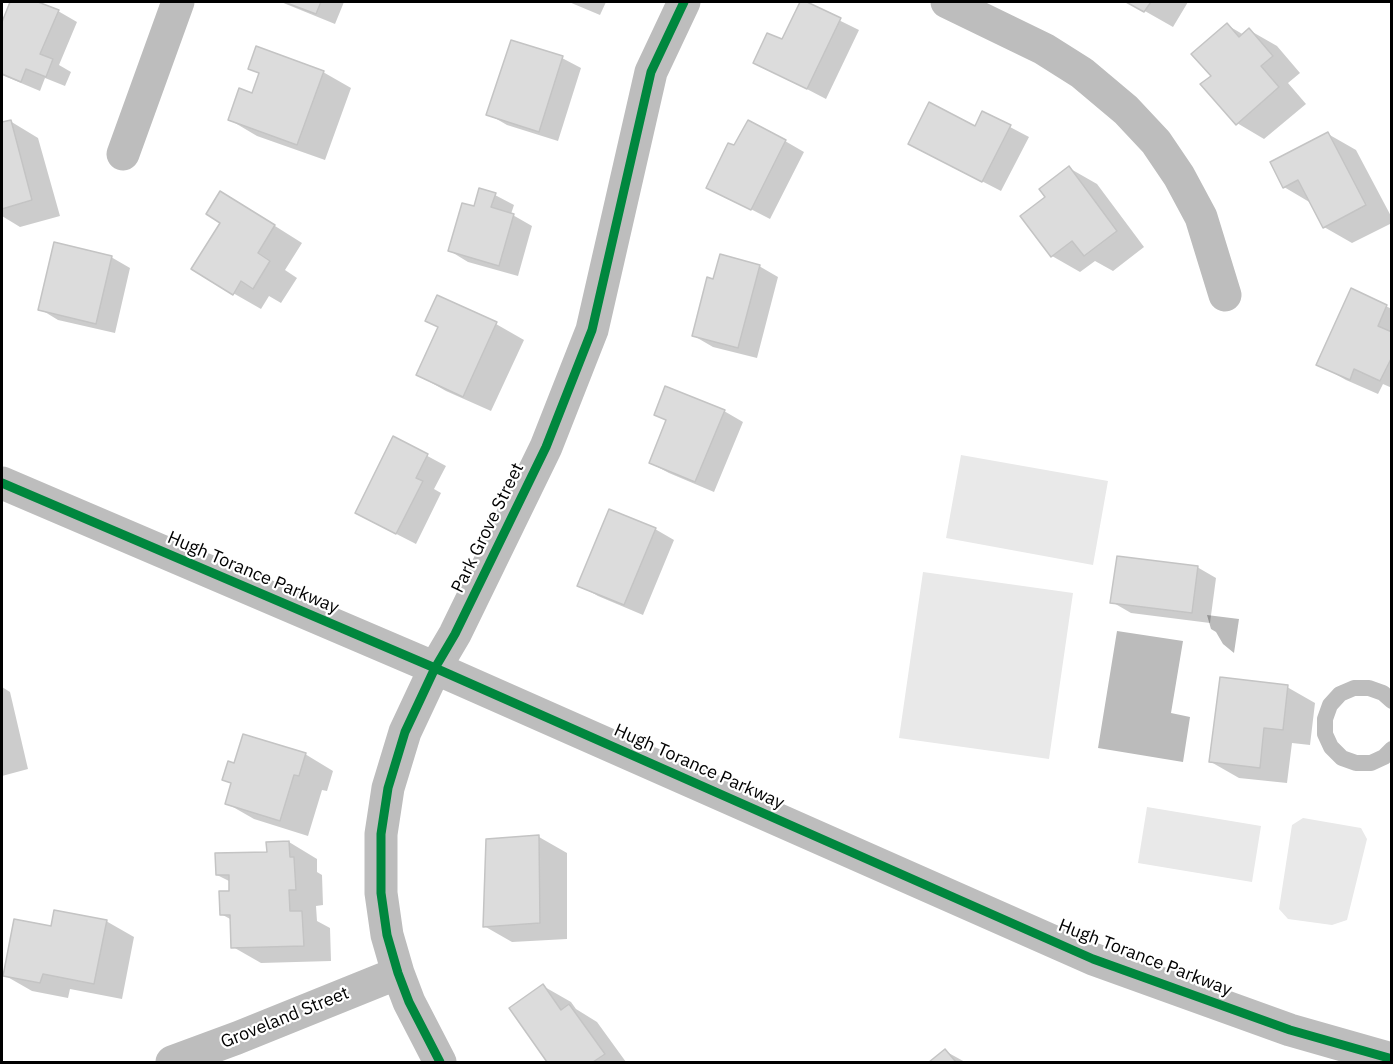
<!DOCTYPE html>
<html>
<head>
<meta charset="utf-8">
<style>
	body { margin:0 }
	#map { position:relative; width:1393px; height:1064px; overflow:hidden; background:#fff; font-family:"IBM Plex Sans",sans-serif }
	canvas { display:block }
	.frame { position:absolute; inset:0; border:3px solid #000; pointer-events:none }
</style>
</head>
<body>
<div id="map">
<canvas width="1393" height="1064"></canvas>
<div class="frame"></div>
</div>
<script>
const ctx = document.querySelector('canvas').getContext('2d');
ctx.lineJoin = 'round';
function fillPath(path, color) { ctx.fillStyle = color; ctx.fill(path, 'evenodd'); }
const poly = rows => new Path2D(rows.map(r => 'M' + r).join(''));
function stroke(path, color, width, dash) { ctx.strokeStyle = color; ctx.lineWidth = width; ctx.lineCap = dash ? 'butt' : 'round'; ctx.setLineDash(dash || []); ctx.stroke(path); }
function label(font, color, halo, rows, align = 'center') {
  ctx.font = font + ' "IBM Plex Sans",sans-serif'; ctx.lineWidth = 4.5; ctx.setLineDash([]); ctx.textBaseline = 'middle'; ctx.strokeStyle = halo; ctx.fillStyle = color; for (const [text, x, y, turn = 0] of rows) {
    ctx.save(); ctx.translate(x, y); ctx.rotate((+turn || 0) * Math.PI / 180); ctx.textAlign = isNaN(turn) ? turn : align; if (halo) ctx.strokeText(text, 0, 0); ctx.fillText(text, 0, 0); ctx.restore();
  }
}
const green = poly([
	[961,455,1108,481,1093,565,946,538],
	[923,572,1073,593,1049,759,899,738],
	[1147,807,1261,826,1252,882,1138,863],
	[1303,818,1361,828,1367,839,1347,920,1332,925,1288,919,1279,909,1292,825]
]);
const water = poly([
	[1207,615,1239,619,1234,653,1223,644,1216,632,1211,629],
	[1117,631,1183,641,1171,713,1190,717,1183,762,1098,748]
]);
const shadow = poly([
	[12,2,34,2,58,11,77,22,59,65,71,72,65,86,45,78,40,91,2,75,2,26],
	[281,2,344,2,335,24],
	[569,2,606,2,600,15],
	[802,2,859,30,826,99,755,62,783,41],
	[1129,2,1188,2,1173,27],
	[1227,25,1244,35,1249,30,1277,46,1300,73,1288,83,1306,104,1264,139,1237,123,1213,76],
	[562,58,581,68,558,141,507,125,488,114],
	[250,68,323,72,351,88,325,160,257,136,230,120,253,94,261,74],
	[10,121,38,138,60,216,20,227,2,216,2,124],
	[1010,127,1029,137,1001,191,929,154,975,128],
	[1328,134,1356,150,1392,218,1392,223,1352,243,1324,227,1311,203,1284,187],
	[785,141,804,152,770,219,708,187],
	[1069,168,1097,184,1144,247,1113,271,1095,261,1080,272,1052,256,1047,197],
	[495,195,514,205,511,214,532,226,518,276,468,262,450,251,475,208],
	[248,209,302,243,285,270,297,278,281,303,269,296,261,309,233,293],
	[111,257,130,268,115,333,58,320,40,309],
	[759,266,778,277,757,358,713,347,694,336,714,281],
	[1351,290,1392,309,1392,388,1383,384,1378,394,1346,380,1318,364],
	[438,297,496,324,524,340,491,411,446,391,418,375,440,328],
	[724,411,743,422,714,492,669,473,650,463,667,421,656,414],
	[394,438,446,466,434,489,441,493,416,544,375,523],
	[655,529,674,540,643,615,598,596,579,585],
	[1197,567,1216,578,1210,623,1131,613,1112,602],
	[2,687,10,692,28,769,2,776],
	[1287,687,1315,703,1310,745,1292,743,1287,783,1239,778,1211,762],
	[305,754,333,771,327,791,322,790,308,836,254,819,226,803,232,784,224,779],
	[539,837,567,853,567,939,512,942,484,926,487,840],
	[289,842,317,859,317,872,322,875,323,905,316,906,317,921,330,928,331,961,261,963,233,947,232,920,221,914,231,892,231,882,217,875],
	[106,921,134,937,122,999,70,989,68,998,32,991,4,975,52,927],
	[543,986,571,1002,576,1009,597,1022,626,1062,549,1062,511,1009],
	[945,1051,965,1062,931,1062]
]);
const building = poly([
	[10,2,38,2,59,10,40,54,53,59,46,77,26,69,21,82,2,74,2,22,10,2],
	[284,2,321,2,316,14,284,2],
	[800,2,807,2,841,18,807,89,753,63,767,33,782,39,800,2],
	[1126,2,1151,2,1144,12,1126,2],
	[1227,23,1239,37,1249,28,1273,56,1261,66,1279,87,1236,125,1200,84,1211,76,1191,54,1227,23],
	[511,40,563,56,539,132,486,115,511,40],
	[256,46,324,71,297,145,228,120,239,88,252,93,259,73,248,69,256,46],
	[929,102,975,126,982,111,1011,125,982,182,908,144,929,102],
	[11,120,32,200,2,209,2,122,11,120],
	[748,120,786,140,751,210,706,188,728,143,734,145,748,120],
	[1328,132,1366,205,1323,228,1298,180,1283,188,1270,162,1328,132],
	[1069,166,1117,231,1084,256,1072,241,1051,257,1020,216,1045,197,1039,189,1069,166],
	[479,188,496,193,491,207,514,214,499,266,448,251,462,203,474,206,479,188],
	[220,191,275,225,258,253,270,261,253,289,241,281,233,295,191,269,220,223,206,214,220,191],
	[54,242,112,256,96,324,38,310,54,242],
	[720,254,760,265,738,348,692,336,707,277,713,279,720,254],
	[1351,288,1387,305,1378,326,1392,332,1392,357,1380,381,1354,369,1350,380,1316,365,1351,288],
	[437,295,497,322,463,397,416,375,438,327,425,321,437,295],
	[665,386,725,410,695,482,649,463,666,420,654,415,665,386],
	[393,436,428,454,416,478,423,481,396,534,355,513,393,436],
	[609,509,656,528,624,605,577,586,609,509],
	[1117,556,1198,566,1192,613,1110,603,1117,556],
	[1220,677,1288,685,1283,730,1264,728,1260,768,1209,762,1220,677],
	[243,734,306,753,299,776,294,775,280,821,225,804,231,783,222,780,228,761,234,763,243,734],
	[539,835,540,923,483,927,486,839,539,835],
	[289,841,290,857,294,857,296,890,289,890,290,911,302,911,304,946,231,948,230,915,220,915,219,891,229,891,229,875,216,875,215,853,267,852,266,842,289,841],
	[54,910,107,920,94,984,43,974,40,983,3,976,14,919,51,926,54,910],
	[543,984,561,1010,569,1004,605,1054,593,1062,547,1062,509,1008,543,984],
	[945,1049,956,1062,929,1062,945,1049]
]);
const service = poly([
	[1392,701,1383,693,1369,688,1354,688,1340,694,1330,705,1325,719,1325,734,1331,747,1342,758,1356,763,1371,763,1384,757,1392,749]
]);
const minor = poly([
	[947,2,1044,49,1082,73,1126,110,1156,142,1179,176,1201,217,1225,295],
	[123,154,178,2],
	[172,1062,237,1038,398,973],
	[440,1062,409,1002,398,973,387,935,381,893,381,834,388,788,405,732,435,668,455,634,546,447,592,330,651,72,684,2]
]);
const tertiary = poly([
	[2,483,435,668,1093,959,1290,1030,1392,1059]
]);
const cycleway = poly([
	[2,483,435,668,1093,959,1290,1030,1392,1059],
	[440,1062,409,1002,398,973,387,935,381,893,381,834,388,788,405,732,435,668,455,634,546,447,592,330,651,72,684,2]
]);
const streetNames = [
	["Park Grove Street",488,528,-64],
	["Hugh Torance Parkway",253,573,23],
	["Hugh Torance Parkway",699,767,24],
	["Hugh Torance Parkway",1145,958,21],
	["Groveland Street",285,1018,-22]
];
fillPath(green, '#e9e9e9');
fillPath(water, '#bbb');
fillPath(shadow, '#0003');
fillPath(building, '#dcdcdc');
stroke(building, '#c4c4c4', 1.5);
stroke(service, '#bdbdbd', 16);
stroke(minor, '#bdbdbd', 33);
stroke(tertiary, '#bdbdbd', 33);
stroke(cycleway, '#00873e', 9);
label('18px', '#000', '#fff', streetNames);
</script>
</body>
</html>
